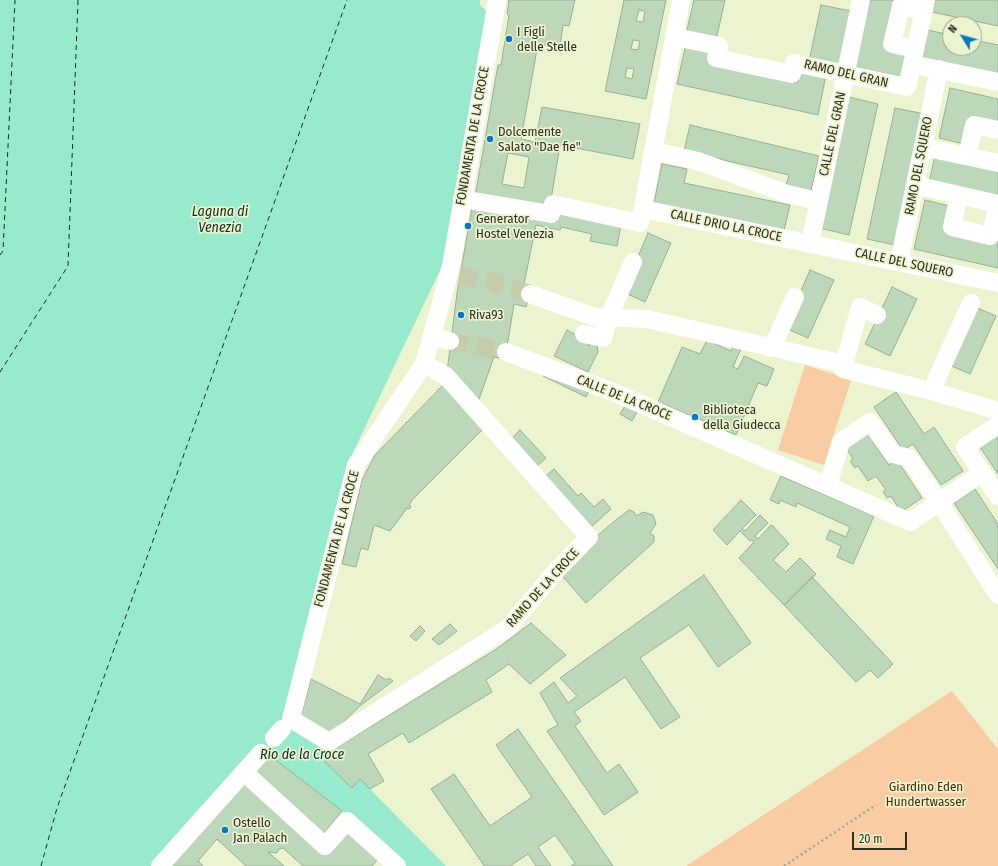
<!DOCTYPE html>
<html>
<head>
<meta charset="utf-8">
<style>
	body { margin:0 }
	#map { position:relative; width:998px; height:866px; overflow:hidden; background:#ecf3cf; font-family:"Fira Sans Condensed",sans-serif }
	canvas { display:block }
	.north { position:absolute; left:942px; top:16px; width:40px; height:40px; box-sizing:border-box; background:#ecf3cf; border:1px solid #a0a58a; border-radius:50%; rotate:307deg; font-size:11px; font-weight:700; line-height:16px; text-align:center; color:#2e3022 }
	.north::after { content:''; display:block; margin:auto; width:14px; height:18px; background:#0777c1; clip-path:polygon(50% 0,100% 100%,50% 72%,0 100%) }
	.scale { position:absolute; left:852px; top:832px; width:55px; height:18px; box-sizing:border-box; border:2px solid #2e3022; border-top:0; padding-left:5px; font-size:12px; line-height:14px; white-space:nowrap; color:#2e3022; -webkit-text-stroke:3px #ecf3cf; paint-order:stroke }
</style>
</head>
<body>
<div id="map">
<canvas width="998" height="866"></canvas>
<div class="north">N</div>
<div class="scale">20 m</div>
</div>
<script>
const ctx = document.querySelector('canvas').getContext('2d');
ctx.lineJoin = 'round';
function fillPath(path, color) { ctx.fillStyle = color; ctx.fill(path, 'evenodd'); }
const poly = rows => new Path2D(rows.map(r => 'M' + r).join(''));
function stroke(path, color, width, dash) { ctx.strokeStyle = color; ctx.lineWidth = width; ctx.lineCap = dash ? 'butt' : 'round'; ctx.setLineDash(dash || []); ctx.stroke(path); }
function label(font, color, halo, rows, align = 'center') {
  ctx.font = font + ' "Fira Sans Condensed",sans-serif'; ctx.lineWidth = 3.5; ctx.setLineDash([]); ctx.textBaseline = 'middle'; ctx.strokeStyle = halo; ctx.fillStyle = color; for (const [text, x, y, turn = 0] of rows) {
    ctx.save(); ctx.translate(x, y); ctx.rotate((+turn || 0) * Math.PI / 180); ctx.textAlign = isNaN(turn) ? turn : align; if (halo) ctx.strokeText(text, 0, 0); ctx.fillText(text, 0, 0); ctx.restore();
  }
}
const green = poly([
	[805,365,851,380,824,465,778,450],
	[952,691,998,749,998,866,686,866]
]);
const water = poly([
	[0,0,480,0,480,5,487,12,443,264,348,463,286,711,282,716,331,751,333,753,325,762,352,787,360,779,446,866,403,866,342,811,256,745,153,866,0,866]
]);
const ferry = poly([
	[0,255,3,251,15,0],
	[0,372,68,266,78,0],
	[41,866,57,808,347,0]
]);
const building = poly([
	[509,0,575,0,569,26,563,25,560,47,538,44,521,139,535,142,542,107,640,124,633,159,560,145,549,212,475,197,498,65,501,65,509,15,507,14,509,0],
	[508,153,529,157,524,188,502,184,508,153],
	[624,0,666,0,646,99,605,91,624,0],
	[639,10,645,11,643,22,636,21,639,10],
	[633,40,640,41,638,50,631,49,633,40],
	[627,68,634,69,632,79,625,77,627,68],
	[694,0,725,0,716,40,686,34,694,0],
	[870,0,897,0,886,48,906,52,901,77,855,67,870,0],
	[935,0,998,0,998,26,932,12,935,0],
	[821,5,851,11,839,67,809,61,821,5],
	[928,30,950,35,950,48,974,48,974,40,998,45,998,76,922,60,928,30],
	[686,44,712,50,774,78,797,83,801,70,826,75,818,115,677,84,686,44],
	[950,88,998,99,998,125,964,144,939,138,950,88],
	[849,97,878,104,849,235,820,228,849,97],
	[895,108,925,114,895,245,867,239,895,108],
	[690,125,819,156,810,195,785,189,789,175,684,151,690,125],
	[935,156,998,170,998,198,929,183,935,156],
	[662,164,687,169,684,183,790,205,784,231,654,203,662,164],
	[925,200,950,206,945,230,993,241,998,219,998,268,914,249,925,200],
	[473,202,622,220,617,246,590,241,592,234,561,227,560,230,536,225,524,284,532,288,526,307,514,304,505,359,494,357,478,402,447,372,457,293,473,202],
	[648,233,671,243,645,302,623,292,648,233],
	[810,270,834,280,808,338,785,328,810,270],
	[892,287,917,299,890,356,865,344,892,287],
	[973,306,996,316,970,374,947,364,973,306],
	[567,330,590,342,588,346,592,343,597,346,598,352,588,372,554,356,567,330],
	[707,340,731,351,733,346,741,349,733,367,738,369,744,356,774,369,767,386,758,383,736,435,658,402,682,347,700,354,707,340],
	[545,371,591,387,586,397,543,376,545,371],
	[446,382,487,425,413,499,409,505,411,507,409,509,407,508,390,531,374,525,368,550,361,548,356,567,342,564,362,480,375,455,446,382],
	[896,392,924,434,934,427,963,471,941,485,913,444,903,450,874,407,896,392],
	[625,406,637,412,632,421,620,414,625,406],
	[864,429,889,465,897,460,922,498,901,512,891,496,887,498,883,492,886,490,876,476,868,481,858,466,855,468,850,461,853,459,843,443,864,429],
	[520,430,546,458,534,469,509,441,520,430],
	[998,431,998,474,978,444,998,431],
	[554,469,578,496,581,493,594,507,603,499,611,509,587,531,542,479,554,469],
	[781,476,874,516,853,564,837,557,841,546,826,539,830,530,846,537,850,527,797,503,796,507,780,500,779,504,770,500,781,476],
	[975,489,998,524,998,569,954,503,975,489],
	[741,500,756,515,742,529,745,531,760,515,768,523,755,536,758,539,771,525,773,526,789,544,773,560,786,572,800,558,816,574,784,605,739,558,754,542,752,540,750,541,740,531,727,545,713,530,741,500],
	[629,510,634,512,636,516,643,512,653,515,656,524,650,533,654,536,654,542,586,603,557,570,617,519,629,510],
	[704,575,751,643,718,667,689,625,640,658,680,717,661,729,625,677,574,712,581,721,575,726,607,773,619,764,638,792,604,815,547,731,558,725,540,693,554,682,568,703,577,696,560,678,704,575],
	[812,577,893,664,878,678,870,670,856,682,784,605,812,577],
	[531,623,566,655,530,684,509,664,486,680,492,692,409,743,403,733,368,754,384,781,370,789,360,779,352,788,325,762,333,753,331,751,495,650,531,623],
	[450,624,457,631,439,645,432,639,450,624],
	[420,626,425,631,416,641,410,636,420,626],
	[378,675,386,680,389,678,393,681,361,705,331,734,301,716,311,679,360,704,378,675],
	[518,729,580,818,613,866,571,866,575,863,555,835,538,847,551,866,536,866,528,854,510,866,484,866,481,861,431,789,454,774,490,826,532,797,496,745,518,729],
	[268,754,342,811,323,834,250,775,268,754],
	[247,779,326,853,346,830,379,858,372,866,303,866,283,848,279,849,277,853,268,852,284,866,246,866,217,839,198,861,203,866,167,866,247,779]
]);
const streetTunnel = poly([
	[459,276,492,282,530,294],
	[450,341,506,352]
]);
const path = poly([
	[784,866,876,805]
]);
const street = poly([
	[675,37,719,46,716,58,792,74,794,63,907,87,926,0],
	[915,49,892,44,901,6,924,11],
	[912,64,998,82],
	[923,147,998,163],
	[654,151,698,161,787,194,819,201],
	[967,156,974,125,998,130],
	[915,185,998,204],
	[959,195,952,227,990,236,998,206],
	[462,199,551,214,553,204,640,223,681,0],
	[643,209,998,283],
	[810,244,861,0],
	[899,262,939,69],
	[530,294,595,317,647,319,844,364,843,369,931,391,998,411],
	[584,334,603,338,609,317,633,262],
	[432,337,450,341],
	[772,348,795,297],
	[506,352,613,392,910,522,939,502,998,595],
	[424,364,446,376,589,537,555,572,508,628,329,742,291,719,356,465,424,364,451,266,497,0],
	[844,364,860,307,877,315],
	[931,391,971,303],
	[982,473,965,447,998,425],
	[828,486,841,442,870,422,893,454,909,458,939,502,982,473,998,496],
	[274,738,282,729],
	[245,773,325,846,347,821,397,866],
	[160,866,261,753]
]);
const markers = [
	[509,39,4,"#0777c1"],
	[490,139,4,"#0777c1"],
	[468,226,4,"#0777c1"],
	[461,315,4,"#0777c1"],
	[695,417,4,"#0777c1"],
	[225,830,4,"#0777c1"]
];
const poiNames = [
	["I Figli",517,32],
	["delle Stelle",517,47],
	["Dolcemente",498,132],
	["Salato \"Dae fie\"",498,147],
	["Generator",476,219],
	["Hostel Venezia",476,234],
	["Riva93",469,315],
	["Biblioteca",703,410],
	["della Giudecca",703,425],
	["Ostello",233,823],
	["Jan Palach",233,838]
];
const streetNames = [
	["RAMO DEL GRAN",846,74,13],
	["CALLE DEL GRAN",833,134,-78],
	["FONDAMENTA DE LA CROCE",473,136,-80],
	["RAMO DEL SQUERO",919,166,-79],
	["CALLE DRIO LA CROCE",726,226,12],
	["CALLE DEL SQUERO",904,263,12],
	["CALLE DE LA CROCE",624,398,22],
	["FONDAMENTA DE LA CROCE",337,539,-75],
	["RAMO DE LA CROCE",543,588,-48]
];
const parkNames = [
	["Giardino Eden",926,787],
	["Hundertwasser",926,802]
];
const waterNames = [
	["Laguna di",220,212],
	["Venezia",220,228],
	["Rio de la Croce",302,755]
];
fillPath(green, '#f9cca3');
fillPath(water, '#97eacb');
stroke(ferry, '#093124', 1, [5, 4]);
fillPath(building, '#bdd7ba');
stroke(building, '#98b195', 1);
stroke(streetTunnel, '#c6ccac', 18, [18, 9]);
stroke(path, '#a4a98e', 2.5, [2, 3]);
stroke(street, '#fff', 18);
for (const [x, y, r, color] of markers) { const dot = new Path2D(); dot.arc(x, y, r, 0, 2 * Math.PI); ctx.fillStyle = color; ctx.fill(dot); stroke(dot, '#ecf3cf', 1.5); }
label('13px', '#2e3022', '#ecf3cf', poiNames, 'left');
label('13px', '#2e3022', '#ecf3cf', streetNames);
label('13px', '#502d03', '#ecf3cf', parkNames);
label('italic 14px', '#093124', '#ecf3cf', waterNames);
</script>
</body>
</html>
